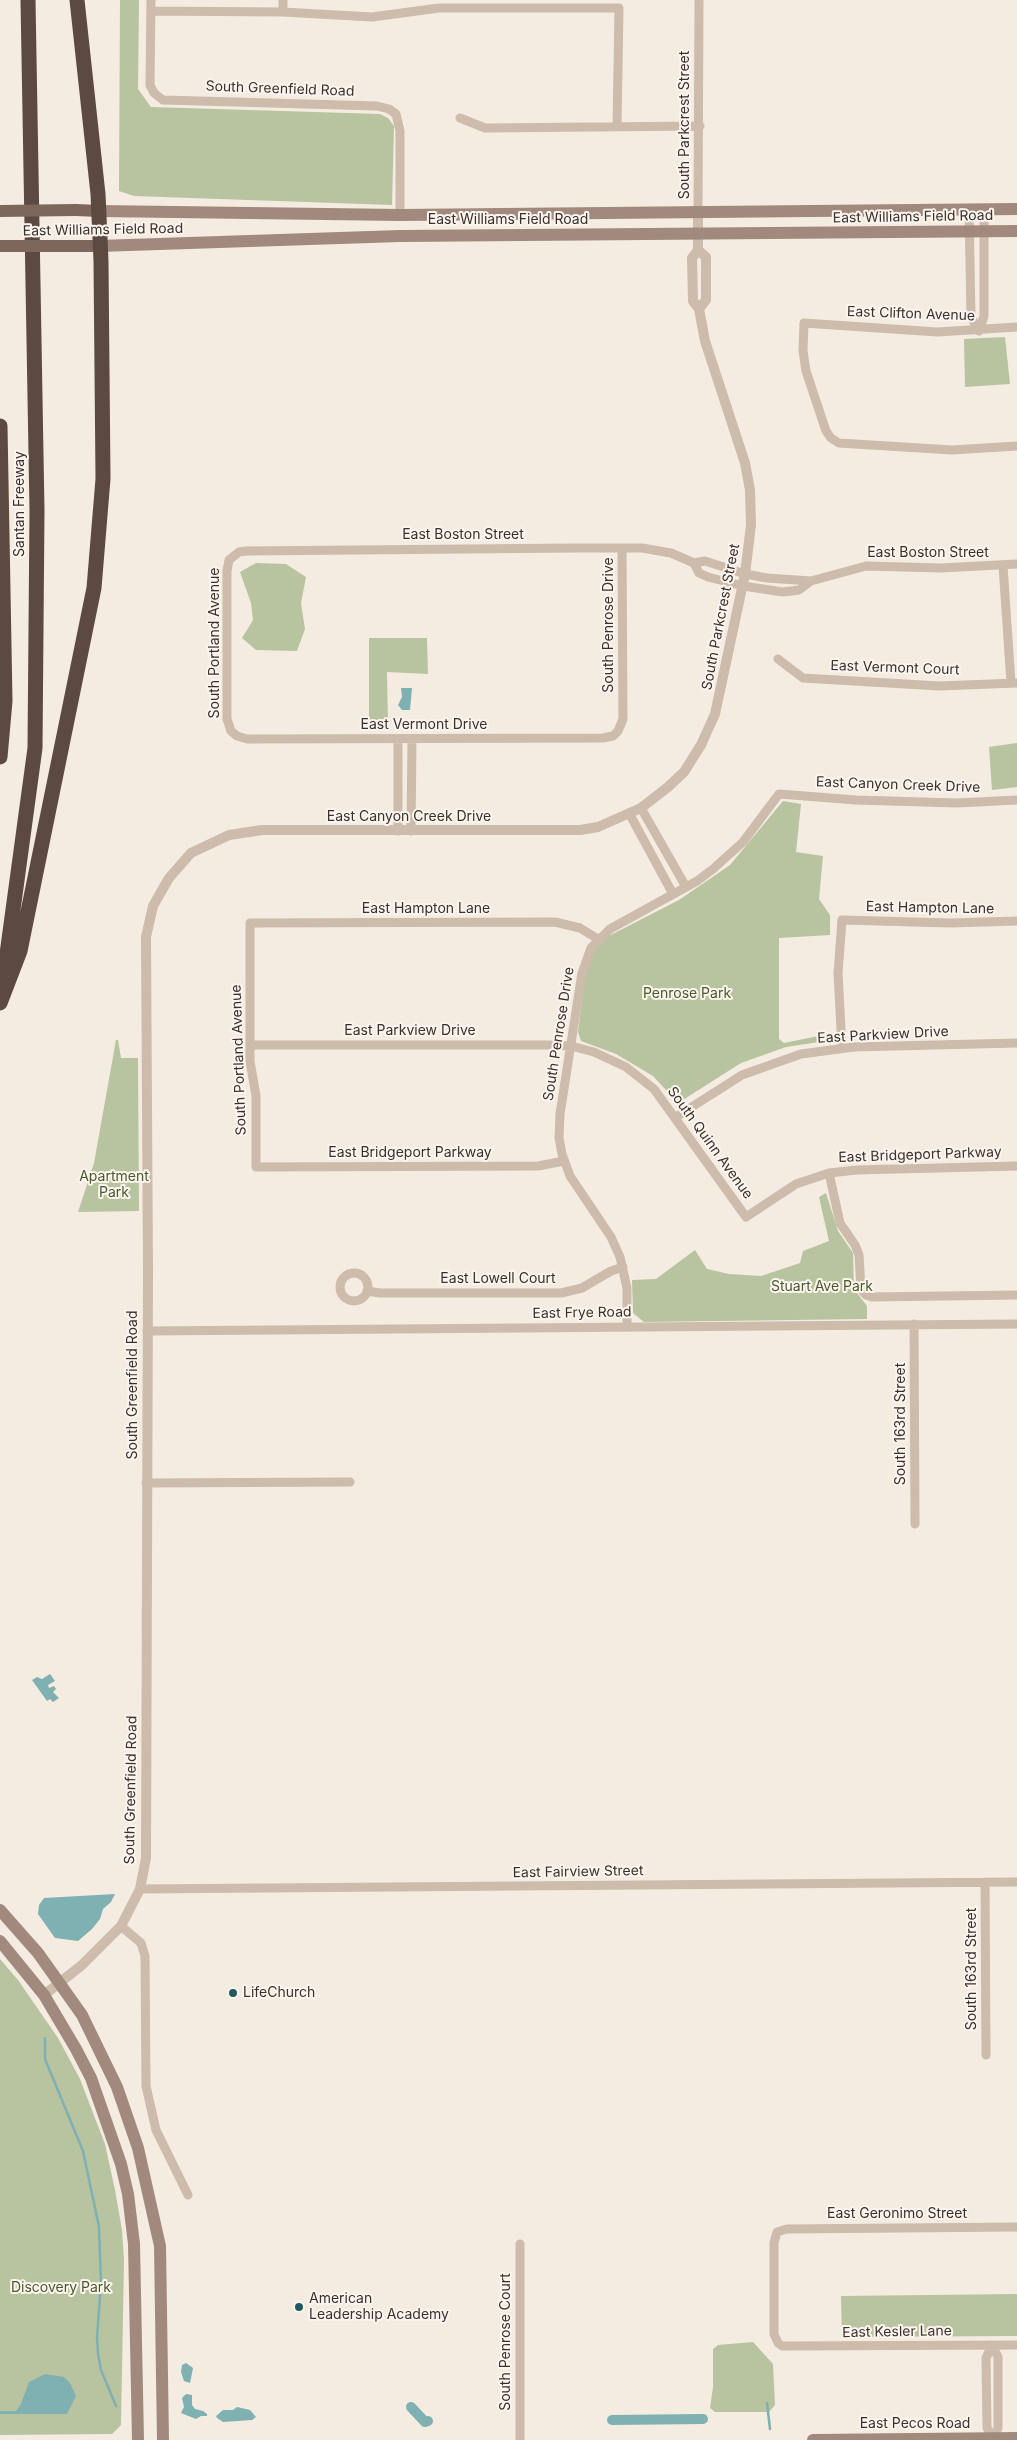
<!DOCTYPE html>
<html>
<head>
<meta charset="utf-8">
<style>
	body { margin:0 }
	canvas { display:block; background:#f4ebe1 }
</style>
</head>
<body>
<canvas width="1017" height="2440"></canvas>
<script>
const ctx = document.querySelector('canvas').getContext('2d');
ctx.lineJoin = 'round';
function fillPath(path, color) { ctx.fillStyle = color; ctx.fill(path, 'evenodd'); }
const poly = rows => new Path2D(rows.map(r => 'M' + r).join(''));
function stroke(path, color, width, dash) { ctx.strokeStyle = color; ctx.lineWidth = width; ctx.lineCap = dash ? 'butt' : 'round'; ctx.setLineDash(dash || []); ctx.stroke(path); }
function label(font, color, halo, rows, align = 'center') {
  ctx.font = font + ' Inter,sans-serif'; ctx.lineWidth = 4; ctx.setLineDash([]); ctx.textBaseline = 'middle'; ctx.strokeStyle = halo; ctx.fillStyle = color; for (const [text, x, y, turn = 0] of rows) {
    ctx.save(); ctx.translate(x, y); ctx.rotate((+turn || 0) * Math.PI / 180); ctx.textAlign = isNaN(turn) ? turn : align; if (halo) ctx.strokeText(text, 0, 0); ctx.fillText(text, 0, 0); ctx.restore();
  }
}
const green = poly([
	[120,0,139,0,138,89,151,107,380,114,388,118,394,126,392,205,134,196,119,191],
	[1005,337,1010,384,965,387,964,339],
	[256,563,286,564,306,577,301,603,305,629,297,651,256,650,242,638,253,620,251,603,240,572],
	[369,638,427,638,428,674,387,672,388,725,369,724],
	[1017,743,1017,787,992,790,989,747],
	[783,801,801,804,796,852,823,856,819,899,830,915,830,935,779,938,779,1039,784,1043,833,1033,826,1041,786,1047,741,1063,678,1103,653,1076,616,1054,581,1041,578,1032,585,976,595,943,679,900,730,865],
	[116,1040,118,1040,121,1058,138,1058,139,1211,78,1212,94,1163],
	[826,1193,838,1231,853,1253,854,1289,867,1306,867,1319,644,1322,633,1313,632,1280,656,1279,695,1250,707,1269,729,1274,761,1276,800,1263,803,1251,829,1241,819,1197],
	[0,1959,18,1980,58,2038,80,2079,105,2144,115,2190,122,2230,124,2260,121,2425,112,2434,0,2435],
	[1017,2294,1017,2336,842,2337,841,2296],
	[753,2342,773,2364,775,2405,769,2412,715,2412,710,2408,713,2387,713,2349,718,2345]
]);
const water = poly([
	[401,688,412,688,410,710,402,710,398,705,402,697],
	[50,1674,55,1681,48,1685,49,1688,54,1686,56,1689,53,1692,59,1698,53,1702,50,1699,47,1701,32,1680,37,1677,42,1679],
	[115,1894,111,1902,103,1909,100,1919,92,1929,78,1941,55,1938,38,1914,39,1905,44,1898],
	[186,2363,193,2368,190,2383,184,2381,181,2372,182,2365],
	[45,2374,64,2377,70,2383,76,2396,67,2414,0,2414,0,2411,16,2411,21,2404,29,2382],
	[186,2394,192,2395,192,2405,195,2409,203,2411,207,2414,207,2416,201,2416,196,2419,181,2413,184,2407,182,2398],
	[237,2407,250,2410,256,2417,252,2420,223,2422,217,2418,216,2416,223,2410,233,2410]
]);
const stream = poly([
	[45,2038,45,2059,83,2151,99,2227,101,2284,97,2337,98,2354,101,2370,116,2406],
	[767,2403,770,2429]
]);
const canal = poly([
	[411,2407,425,2422,428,2421],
	[612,2420,703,2419]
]);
const minor = poly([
	[151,0,150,85,154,93,163,100,377,106,389,109,396,114,400,131,400,215],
	[283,0,283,12],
	[151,11,283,12,372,17,439,8,619,8,617,126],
	[460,118,485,128,700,126],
	[969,210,971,317,979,331],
	[698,211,699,0],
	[1017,327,937,332,804,323,803,351,806,371,826,431,831,438,839,443,952,450,1017,446],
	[979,331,984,316,984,209],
	[622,548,623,719,618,731,613,736,603,738,247,739,237,736,231,731,227,719,227,571,229,560,239,552,246,551,576,548,642,548,671,553,694,563],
	[1003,566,1011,683],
	[811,581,767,578,745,574,705,561,694,563,699,573,708,577,743,586,783,592,799,590,811,581,866,566,941,568,1017,564],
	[778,659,803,678,939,686,1017,683],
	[641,808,686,887],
	[629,813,673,894],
	[398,831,398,739],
	[411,831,412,739],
	[250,1045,548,1045,571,1046,594,1052,626,1067,654,1089,746,1217,796,1184,829,1173,857,1170,1017,1166],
	[842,1048,838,973,842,920,950,923,1017,921],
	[676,1117,742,1075,801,1054,854,1047,1017,1043],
	[564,1161,538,1166,256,1167,256,1096,250,1061,250,923,555,922,580,928,598,939],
	[829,1173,840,1223,855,1245,859,1255,861,1289,866,1295,872,1297,1017,1295],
	'340 1287a14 14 0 1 1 28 0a14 14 0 1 1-28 0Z',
	[367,1291,380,1293,561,1293,582,1288,611,1271,623,1267],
	[914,1324,915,1524],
	[627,1326,627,1288,620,1257,611,1237,570,1176,562,1154,559,1138,560,1114,582,973,591,948,610,929,697,881,713,869,743,842,779,794,856,800,957,803,1017,800],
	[147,1331,1017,1324],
	[146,1483,350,1482],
	[985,1882,986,2055],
	[140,1889,1017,1882],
	[121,1926,141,1943,145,1956,146,2086,156,2130,188,2195],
	[1017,2227,787,2229,777,2232,774,2243,774,2334,778,2343,782,2346,1017,2345],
	[992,2345,998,2357,998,2428,992,2440],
	[992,2345,986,2358,987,2428,993,2438],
	[520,2440,520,2244]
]);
const tertiary = poly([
	[698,250,706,257,706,300,699,309],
	[44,1995,82,1965,121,1926,140,1889,146,1858,148,1272,146,937,153,906,169,878,191,853,229,835,262,830,580,830,598,827,641,808,668,787,684,772,701,745,715,714,745,574,751,525,750,490,745,463,705,341,699,309,693,301,692,258,698,250,698,211]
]);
const secondary = poly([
	[99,211,400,215,1017,209],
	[99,246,400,236,1017,231],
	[0,1910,38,1953,82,2015,117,2087,138,2148,160,2246,163,2440],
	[0,1941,44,1995,76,2049,91,2078,121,2164,128,2194,134,2244,138,2440],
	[813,2440,1017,2438]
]);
const primary = poly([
	[76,210,99,211],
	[78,246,99,246]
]);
const motorway = poly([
	[0,426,5,701,0,757],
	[4,976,35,748,37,510,28,0],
	[0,1003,20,951,94,588,103,479,101,261,98,194,77,0]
]);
const primaryBridge = poly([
	[0,211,76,210],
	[0,246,78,246]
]);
const markers = [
	[233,1993,5,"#1f5a5e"],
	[299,2307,5,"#1f5a5e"]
];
const streetNames = [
	["South Greenfield Road",280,89,2],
	["South Parkcrest Street",685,125,-90],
	["East Williams Field Road",913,217,-1],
	["East Williams Field Road",508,220],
	["East Williams Field Road",103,230,-1],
	["East Clifton Avenue",911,314,2],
	["Santan Freeway",20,504,-90],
	["East Boston Street",463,535],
	["East Boston Street",928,553],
	["South Parkcrest Street",721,617,-79],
	["South Penrose Drive",609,625,-90],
	["South Portland Avenue",215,643,-90],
	["East Vermont Court",895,668,2],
	["East Vermont Drive",424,725],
	["East Canyon Creek Drive",898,785,2],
	["East Canyon Creek Drive",409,817],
	["East Hampton Lane",930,908,1],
	["East Hampton Lane",426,909],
	["East Parkview Drive",410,1031],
	["South Penrose Drive",559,1034,-81],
	["East Parkview Drive",883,1035,-3],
	["South Portland Avenue",239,1060,-92],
	["South Quinn Avenue",710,1143,54],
	["East Bridgeport Parkway",410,1153],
	["East Bridgeport Parkway",920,1155,-2],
	["East Lowell Court",498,1279],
	["East Frye Road",582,1313,-1],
	["South Greenfield Road",133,1385,-90],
	["South 163rd Street",901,1424,-90],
	["South Greenfield Road",131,1790,-89],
	["East Fairview Street",578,1872,-1],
	["South 163rd Street",972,1969,-90],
	["East Geronimo Street",897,2214],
	["East Kesler Lane",897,2332,-1],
	["South Penrose Court",506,2342,-90],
	["East Pecos Road",915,2424]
];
const parkNames = [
	["Penrose Park",687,994],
	["Apartment",114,1177],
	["Park",114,1193],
	["Stuart Ave Park",822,1287],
	["Discovery Park",61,2288]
];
const poiNames = [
	["LifeChurch",243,1993],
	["American",309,2299],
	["Leadership Academy",309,2315]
];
fillPath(green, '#b8c4a0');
fillPath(water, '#7fb0b2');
stroke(stream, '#7fb0b2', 2.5);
stroke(canal, '#7fb0b2', 10);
stroke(minor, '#cdbbac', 9);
stroke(tertiary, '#cdbbac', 10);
stroke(secondary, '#a18a7d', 12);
stroke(primary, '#7d675c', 12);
stroke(motorway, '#5c4a42', 15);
stroke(primaryBridge, '#7d675c', 12);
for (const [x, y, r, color] of markers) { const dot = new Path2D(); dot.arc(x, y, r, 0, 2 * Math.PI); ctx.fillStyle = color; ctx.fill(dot); stroke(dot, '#fbf5ee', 2); }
label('14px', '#3b302b', '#fbf5ee', streetNames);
label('14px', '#4a5a2e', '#fbf5ee', parkNames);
label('14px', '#3b302b', '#fbf5ee', poiNames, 'left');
</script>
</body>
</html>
